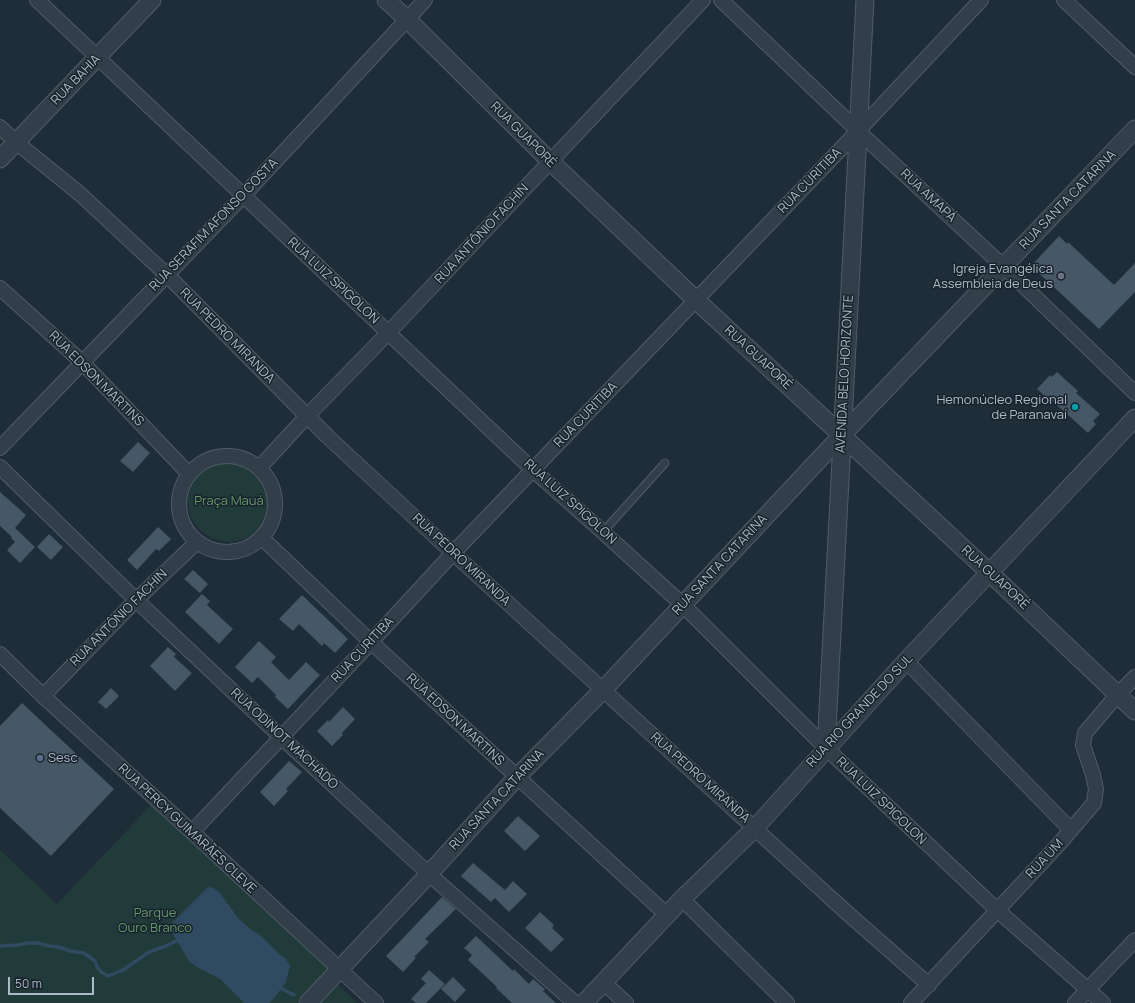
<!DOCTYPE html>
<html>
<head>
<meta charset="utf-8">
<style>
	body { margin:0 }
	#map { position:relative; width:1135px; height:1003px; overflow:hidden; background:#1f2d39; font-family:Manrope,sans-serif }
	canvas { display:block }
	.scale { position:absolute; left:8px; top:977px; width:86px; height:18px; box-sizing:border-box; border:2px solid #acb9c6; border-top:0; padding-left:5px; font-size:12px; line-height:14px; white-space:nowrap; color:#acb9c6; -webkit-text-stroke:3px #18232d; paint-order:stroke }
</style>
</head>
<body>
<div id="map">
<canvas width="1135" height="1003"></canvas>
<div class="scale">50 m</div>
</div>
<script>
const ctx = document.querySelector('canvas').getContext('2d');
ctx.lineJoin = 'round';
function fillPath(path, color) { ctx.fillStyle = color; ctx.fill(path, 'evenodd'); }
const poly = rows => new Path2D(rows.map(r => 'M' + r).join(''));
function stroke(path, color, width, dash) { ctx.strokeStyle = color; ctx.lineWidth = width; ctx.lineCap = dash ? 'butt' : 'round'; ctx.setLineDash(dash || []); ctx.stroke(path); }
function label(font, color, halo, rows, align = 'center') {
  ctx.font = font + ' Manrope,sans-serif'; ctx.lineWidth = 3; ctx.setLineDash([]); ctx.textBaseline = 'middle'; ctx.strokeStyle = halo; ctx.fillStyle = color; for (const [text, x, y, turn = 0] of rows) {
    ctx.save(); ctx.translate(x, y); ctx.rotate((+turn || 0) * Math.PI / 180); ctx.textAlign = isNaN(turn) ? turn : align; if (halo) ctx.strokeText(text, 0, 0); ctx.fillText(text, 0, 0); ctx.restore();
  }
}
const green = poly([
	'188 501a41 41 0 1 1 82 0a41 41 0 1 1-82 0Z',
	[151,805,329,969,297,1003,0,1003,0,850,57,904],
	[336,983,358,1003,315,1003]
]);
const water = poly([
	[208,887,213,888,220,893,238,918,250,929,259,934,279,954,285,958,290,965,286,982,275,997,269,1003,244,1003,220,979,195,966,189,961,174,936,171,928,172,923]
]);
const stream = poly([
	[0,946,18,945,28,943,38,943,49,946,59,947,70,951,84,953,95,961,97,967,101,972,108,976,123,970,149,952,166,946,180,939],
	[278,987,294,995]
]);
const building = poly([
	[1059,236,1067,244,1068,242,1114,285,1135,263,1135,292,1099,329,1031,266],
	[1057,372,1078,391,1076,393,1100,414,1093,421,1096,424,1088,433,1049,398,1048,399,1037,389,1050,375,1052,377],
	[138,442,150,453,133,472,120,461],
	[0,492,26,515,15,528,35,547,20,563,7,550,15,542,11,538,12,537,0,526],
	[158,527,171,539,159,551,156,549,137,570,127,560],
	[49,534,63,547,51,560,37,547],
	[193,570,208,584,200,593,184,579],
	[202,594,210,601,207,605,233,629,219,644,185,612],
	[302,595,348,639,335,653,324,643,322,646,299,624,293,631,279,619],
	[259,641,276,657,271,662,289,680,306,662,320,675,288,709,275,697,276,695,258,677,252,683,235,667],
	[168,647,176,654,174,657,192,673,175,691,150,666],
	[111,688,119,696,106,709,98,702],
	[22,703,114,789,51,856,0,808,0,726],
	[343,707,355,719,342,733,343,735,332,746,317,731,328,720,329,722],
	[289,761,302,772,286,789,288,791,274,806,260,792],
	[518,816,540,836,525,851,504,831],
	[473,863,505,890,513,881,527,894,509,912,495,898,491,902,461,876],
	[442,897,456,909,425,939,429,942,414,957,416,958,403,972,386,956],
	[540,912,554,925,552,928,564,939,551,952,525,928],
	[476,936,513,971,514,969,529,984,533,979,545,989,543,991,556,1003,512,1003,496,988,497,987,468,960,472,955,464,948],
	[429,970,445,984,426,1003,416,1003,411,999,426,983,421,979],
	[453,977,466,990,455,1002,441,989]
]);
const service = poly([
	[603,532,665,463]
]);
const minor = poly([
	[37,0,533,470,603,532,683,605,826,748,997,910,1103,1003],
	[721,0,858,131,1004,267,1135,393],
	[1064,0,1135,67],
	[0,127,16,142,80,194,167,275,328,437,453,553,845,911,929,985],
	[0,288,82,362,189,474],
	[0,448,243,196,425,0],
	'179 504a48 48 0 1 1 96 0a48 48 0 1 1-96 0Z',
	[0,467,136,600,281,737,429,874,575,1003],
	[260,467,307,416,388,333,703,0],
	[262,538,371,642,667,915],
	[0,654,43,696,192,832,376,1003],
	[906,661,1071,830],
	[43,696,136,600,197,542],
	[192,832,371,642,453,553,858,131,981,0],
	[682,899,787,1003],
	[604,983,626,1003],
	[911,1003,1059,844,1094,803,1096,789,1093,775,1083,745,1085,733,1118,694,1135,677],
	[1075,1003,1135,940]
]);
const tertiary = poly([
	[386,0,407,19,551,162,696,300,990,573,1135,711],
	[0,159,152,0],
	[826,748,865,0],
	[308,1003,429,874,517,777,603,690,842,435,1135,129],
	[584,1003,682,899,755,828,906,661,1135,418]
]);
const markers = [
	[1061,276,4,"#6b7280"],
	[1075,407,4,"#0f9aa8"],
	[40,758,4,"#5c6f8a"]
];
const streetNames = [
	["RUA BAHIA",76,80,-46],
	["RUA GUAPORÉ",523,135,45],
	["RUA CURITIBA",810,181,-46],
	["RUA AMAPÁ",928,196,43],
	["RUA SANTA CATARINA",1068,200,-46],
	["RUA SERAFIM AFONSO COSTA",214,225,-46],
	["RUA ANTÔNIO FACHIN",482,234,-47],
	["RUA LUIZ SPIGOLON",333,281,43],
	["RUA PEDRO MIRANDA",227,336,45],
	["RUA GUAPORÉ",758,358,43],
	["AVENIDA BELO HORIZONTE",845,374,-87],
	["RUA EDSON MARTINS",96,379,45],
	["RUA CURITIBA",586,415,-46],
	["RUA LUIZ SPIGOLON",570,502,42],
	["RUA PEDRO MIRANDA",461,560,43],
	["RUA SANTA CATARINA",720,565,-47],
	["RUA GUAPORÉ",995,578,43],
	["RUA ANTÔNIO FACHIN",119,618,-45],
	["RUA CURITIBA",363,650,-47],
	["RUA RIO GRANDE DO SUL",860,711,-47],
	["RUA EDSON MARTINS",455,720,43],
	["RUA ODINOT MACHADO",284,739,43],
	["RUA PEDRO MIRANDA",700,778,42],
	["RUA SANTA CATARINA",497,800,-47],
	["RUA LUIZ SPIGOLON",881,801,44],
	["RUA PERCY GUIMARÃES CLEVE",187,829,43],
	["RUA UM",1045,859,-47]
];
const poiNames = [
	["Igreja Evangélica",1053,269],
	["Assembleia de Deus",1053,284],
	["Hemonúcleo Regional",1067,400],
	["de Paranavaí",1067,415],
	["Sesc",48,758,"left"]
];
const parkNames = [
	["Praça Mauá",229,501],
	["Parque",155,913],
	["Ouro Branco",155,928]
];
fillPath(green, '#213a3a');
fillPath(water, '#304b61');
stroke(stream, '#304b61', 3.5);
fillPath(building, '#465765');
stroke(service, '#505c67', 9);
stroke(minor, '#505c67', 16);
stroke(tertiary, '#505c67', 19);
stroke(service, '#323e49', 7);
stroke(minor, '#323e49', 14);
stroke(tertiary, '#323e49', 17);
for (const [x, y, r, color] of markers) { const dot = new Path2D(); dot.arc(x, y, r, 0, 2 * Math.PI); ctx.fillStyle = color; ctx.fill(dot); stroke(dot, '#18232d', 1.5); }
label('13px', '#acb9c6', '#18232d', streetNames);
label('13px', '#acb9c6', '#18232d', poiNames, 'right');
label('13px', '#639869', '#18232d', parkNames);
</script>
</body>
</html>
